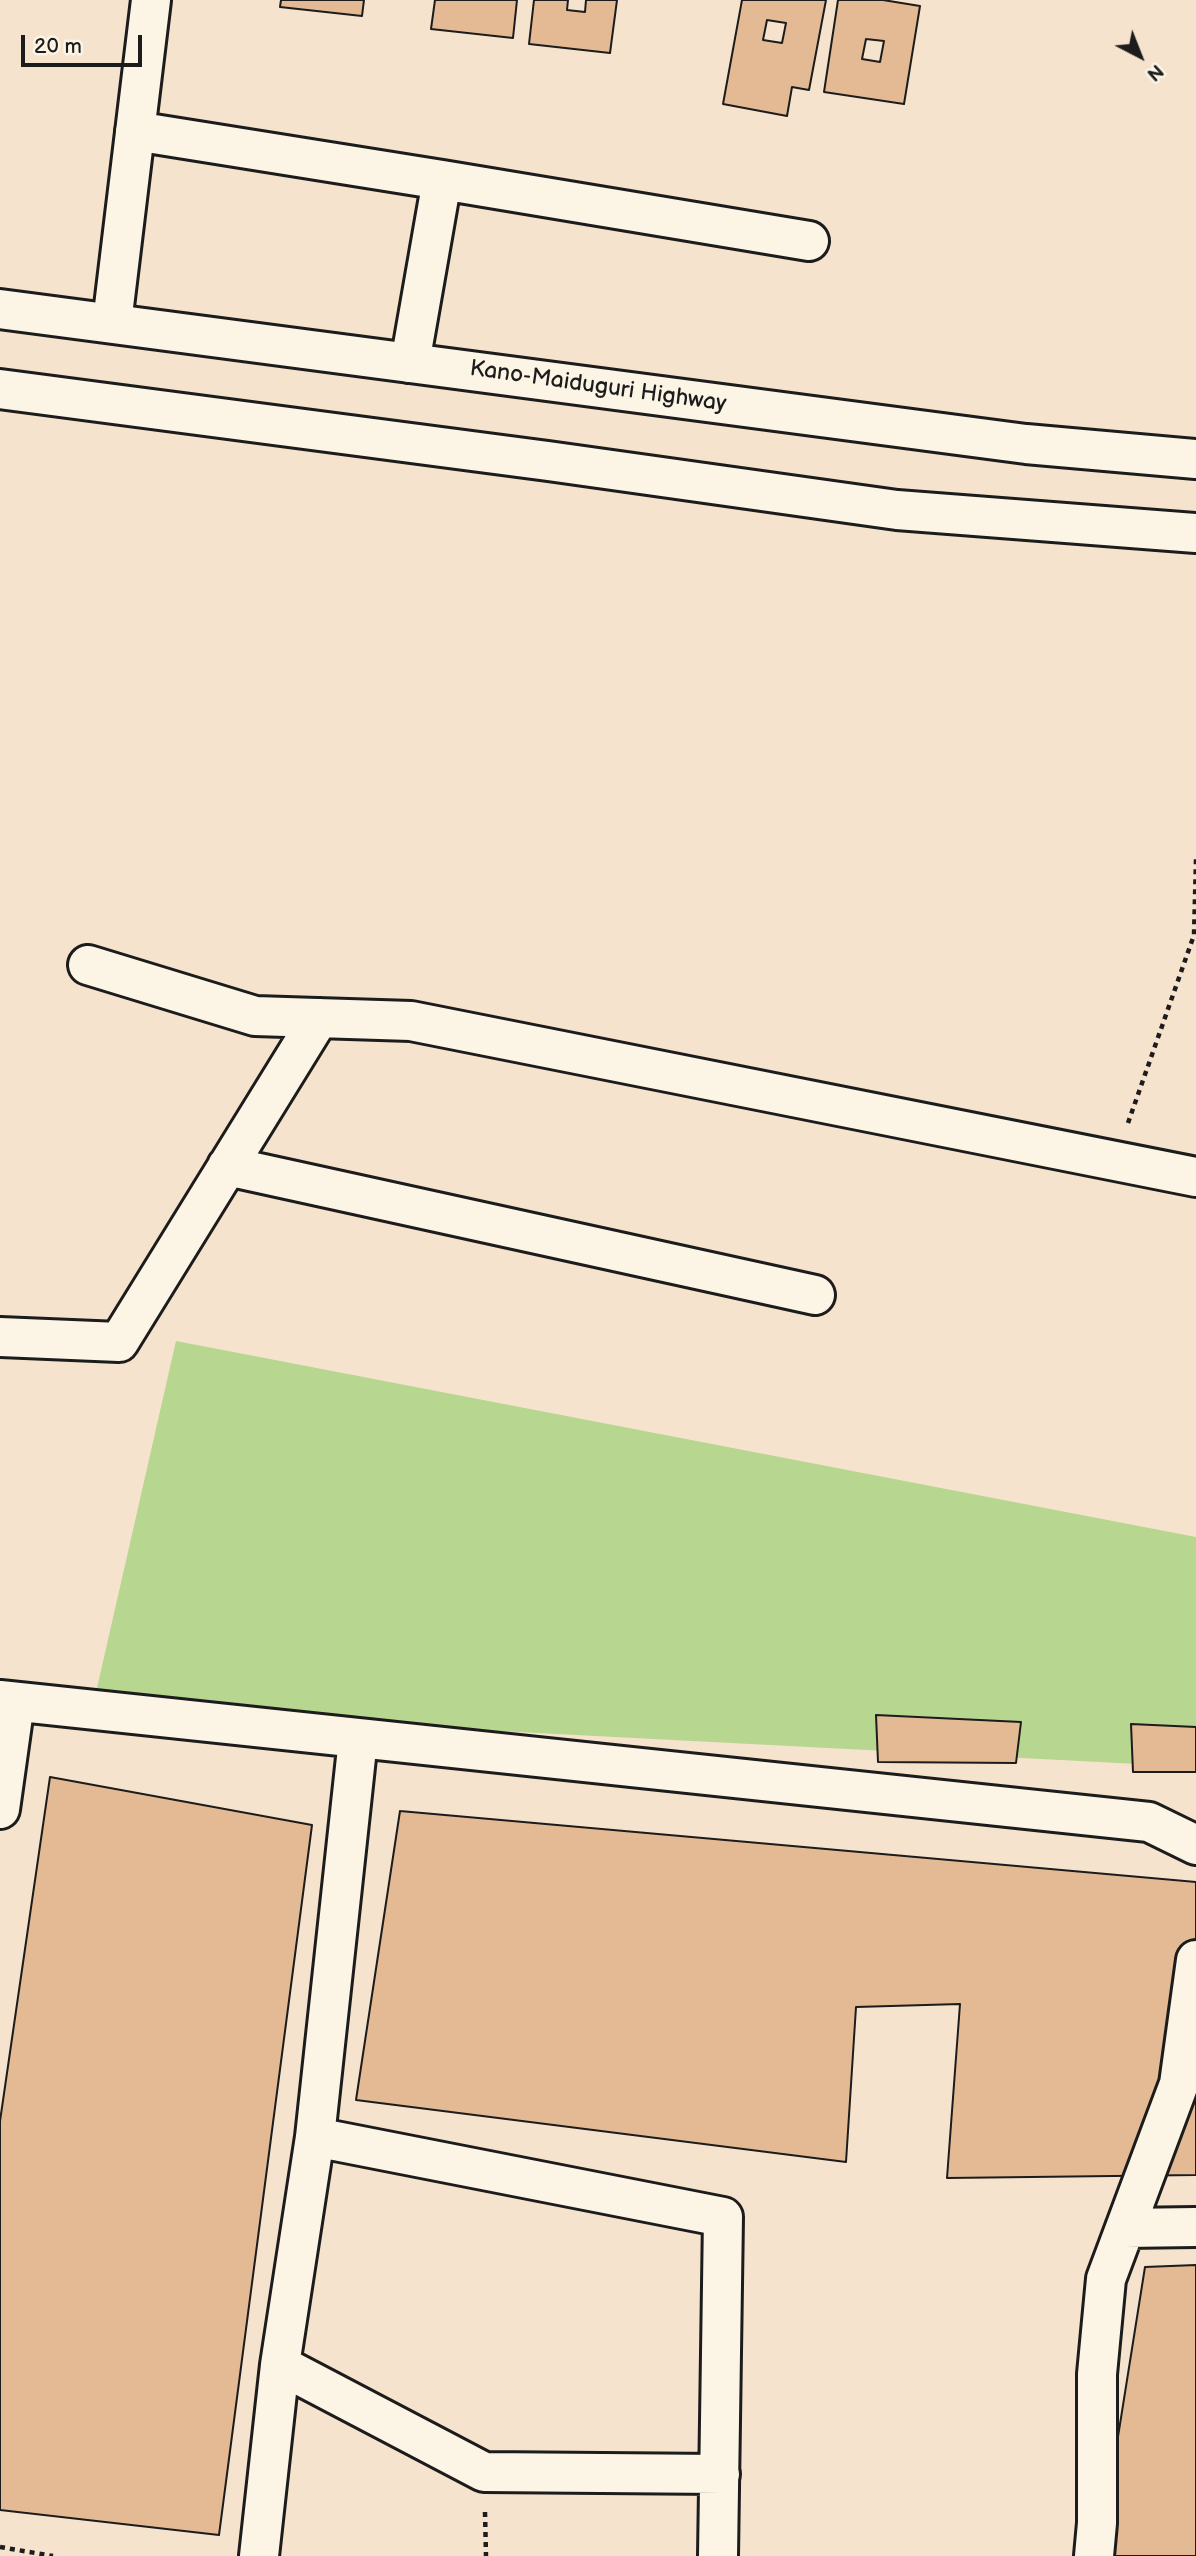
<!DOCTYPE html>
<html>
<head>
<meta charset="utf-8">
<style>
	body { margin:0 }
	#map { position:relative; width:1196px; height:2556px; overflow:hidden; background:#f5e3cd; font-family:"Balsamiq Sans",sans-serif }
	canvas { display:block }
	.north { position:absolute; left:1105px; top:21px; width:70px; height:70px; -webkit-text-stroke:5px #fcf5e5; paint-order:stroke; rotate:138deg; font-size:19px; font-weight:700; line-height:28px; text-align:center; color:#1c1c1c }
	.north::after { content:''; display:block; margin:auto; width:24px; height:32px; background:#1c1c1c; clip-path:polygon(50% 0,100% 100%,50% 72%,0 100%) }
	.scale { position:absolute; left:21px; top:35px; width:121px; height:32px; box-sizing:border-box; border:4px solid #1c1c1c; border-top:0; padding-left:9px; font-size:21px; line-height:24px; white-space:nowrap; color:#1c1c1c; -webkit-text-stroke:5px #fcf5e5; paint-order:stroke }
</style>
</head>
<body>
<div id="map">
<canvas width="1196" height="2556"></canvas>
<div class="north">N</div>
<div class="scale">20 m</div>
</div>
<script>
const ctx = document.querySelector('canvas').getContext('2d');
ctx.lineJoin = 'round';
function fillPath(path, color) { ctx.fillStyle = color; ctx.fill(path, 'evenodd'); }
const poly = rows => new Path2D(rows.map(r => 'M' + r).join(''));
function stroke(path, color, width, dash) { ctx.strokeStyle = color; ctx.lineWidth = width; ctx.lineCap = dash ? 'butt' : 'round'; ctx.setLineDash(dash || []); ctx.stroke(path); }
function label(font, color, halo, rows, align = 'center') {
  ctx.font = font + ' "Balsamiq Sans",sans-serif'; ctx.lineWidth = 5; ctx.setLineDash([]); ctx.textBaseline = 'middle'; ctx.strokeStyle = halo; ctx.fillStyle = color; for (const [text, x, y, turn = 0] of rows) {
    ctx.save(); ctx.translate(x, y); ctx.rotate((+turn || 0) * Math.PI / 180); ctx.textAlign = isNaN(turn) ? turn : align; if (halo) ctx.strokeText(text, 0, 0); ctx.fillText(text, 0, 0); ctx.restore();
  }
}
const green = poly([
	[176,1341,1196,1537,1196,1767,92,1710]
]);
const building = poly([
	[281,0,364,0,362,16,280,7,281,0],
	[435,0,517,0,513,38,431,29,435,0],
	[534,0,568,0,567,10,585,12,586,0,617,0,610,53,529,44,534,0],
	[742,0,826,0,809,90,792,87,787,116,723,104,742,0],
	[767,20,786,23,782,43,763,40,767,20],
	[838,0,883,0,920,6,904,104,824,92,838,0],
	[866,39,884,41,880,62,862,59,866,39],
	[876,1715,1021,1722,1016,1763,878,1762,876,1715],
	[1131,1724,1196,1727,1196,1772,1133,1772,1131,1724],
	[50,1777,312,1825,219,2535,0,2510,0,2121,50,1777],
	[400,1811,1196,1882,1196,2175,947,2178,960,2004,856,2007,846,2162,356,2100,400,1811],
	[1196,2265,1196,2556,1099,2556,1145,2267,1196,2265]
]);
const path = poly([
	[1128,1123,1194,935,1196,859],
	[485,2512,486,2556],
	[0,2547,53,2556]
]);
const minor = poly([
	[135,131,442,180,410,363],
	[442,180,809,241],
	[112,323,151,0],
	[88,965,255,1016,411,1021,1196,1177],
	[227,1166,815,1295],
	[0,1337,119,1342,319,1018],
	[0,1700,1149,1822,1196,1845],
	[0,1809,15,1702],
	[315,2137,723,2217,718,2556],
	[1125,2228,1196,2227],
	[280,2365,484,2472,720,2474],
	[259,2556,280,2365,315,2137,358,1739],
	[1094,2556,1097,2523,1097,2374,1106,2279,1179,2084,1196,1960]
]);
const highway = poly([
	[0,309,1026,444,1196,459],
	[0,389,548,461,897,510,1196,533]
]);
const streetNames = [
	["Kano-Maiduguri Highway",598,387,8]
];
fillPath(green, '#b7d68f');
fillPath(building, '#e4ba94');
stroke(building, '#1c1c1c', 2);
stroke(minor, '#1c1c1c', 44);
stroke(highway, '#1c1c1c', 44);
stroke(path, '#1c1c1c', 4.5, [5, 5]);
stroke(minor, '#fcf5e5', 38);
stroke(highway, '#fcf5e5', 38);
label('23px', '#1c1c1c', '#fcf5e5', streetNames);
</script>
</body>
</html>
